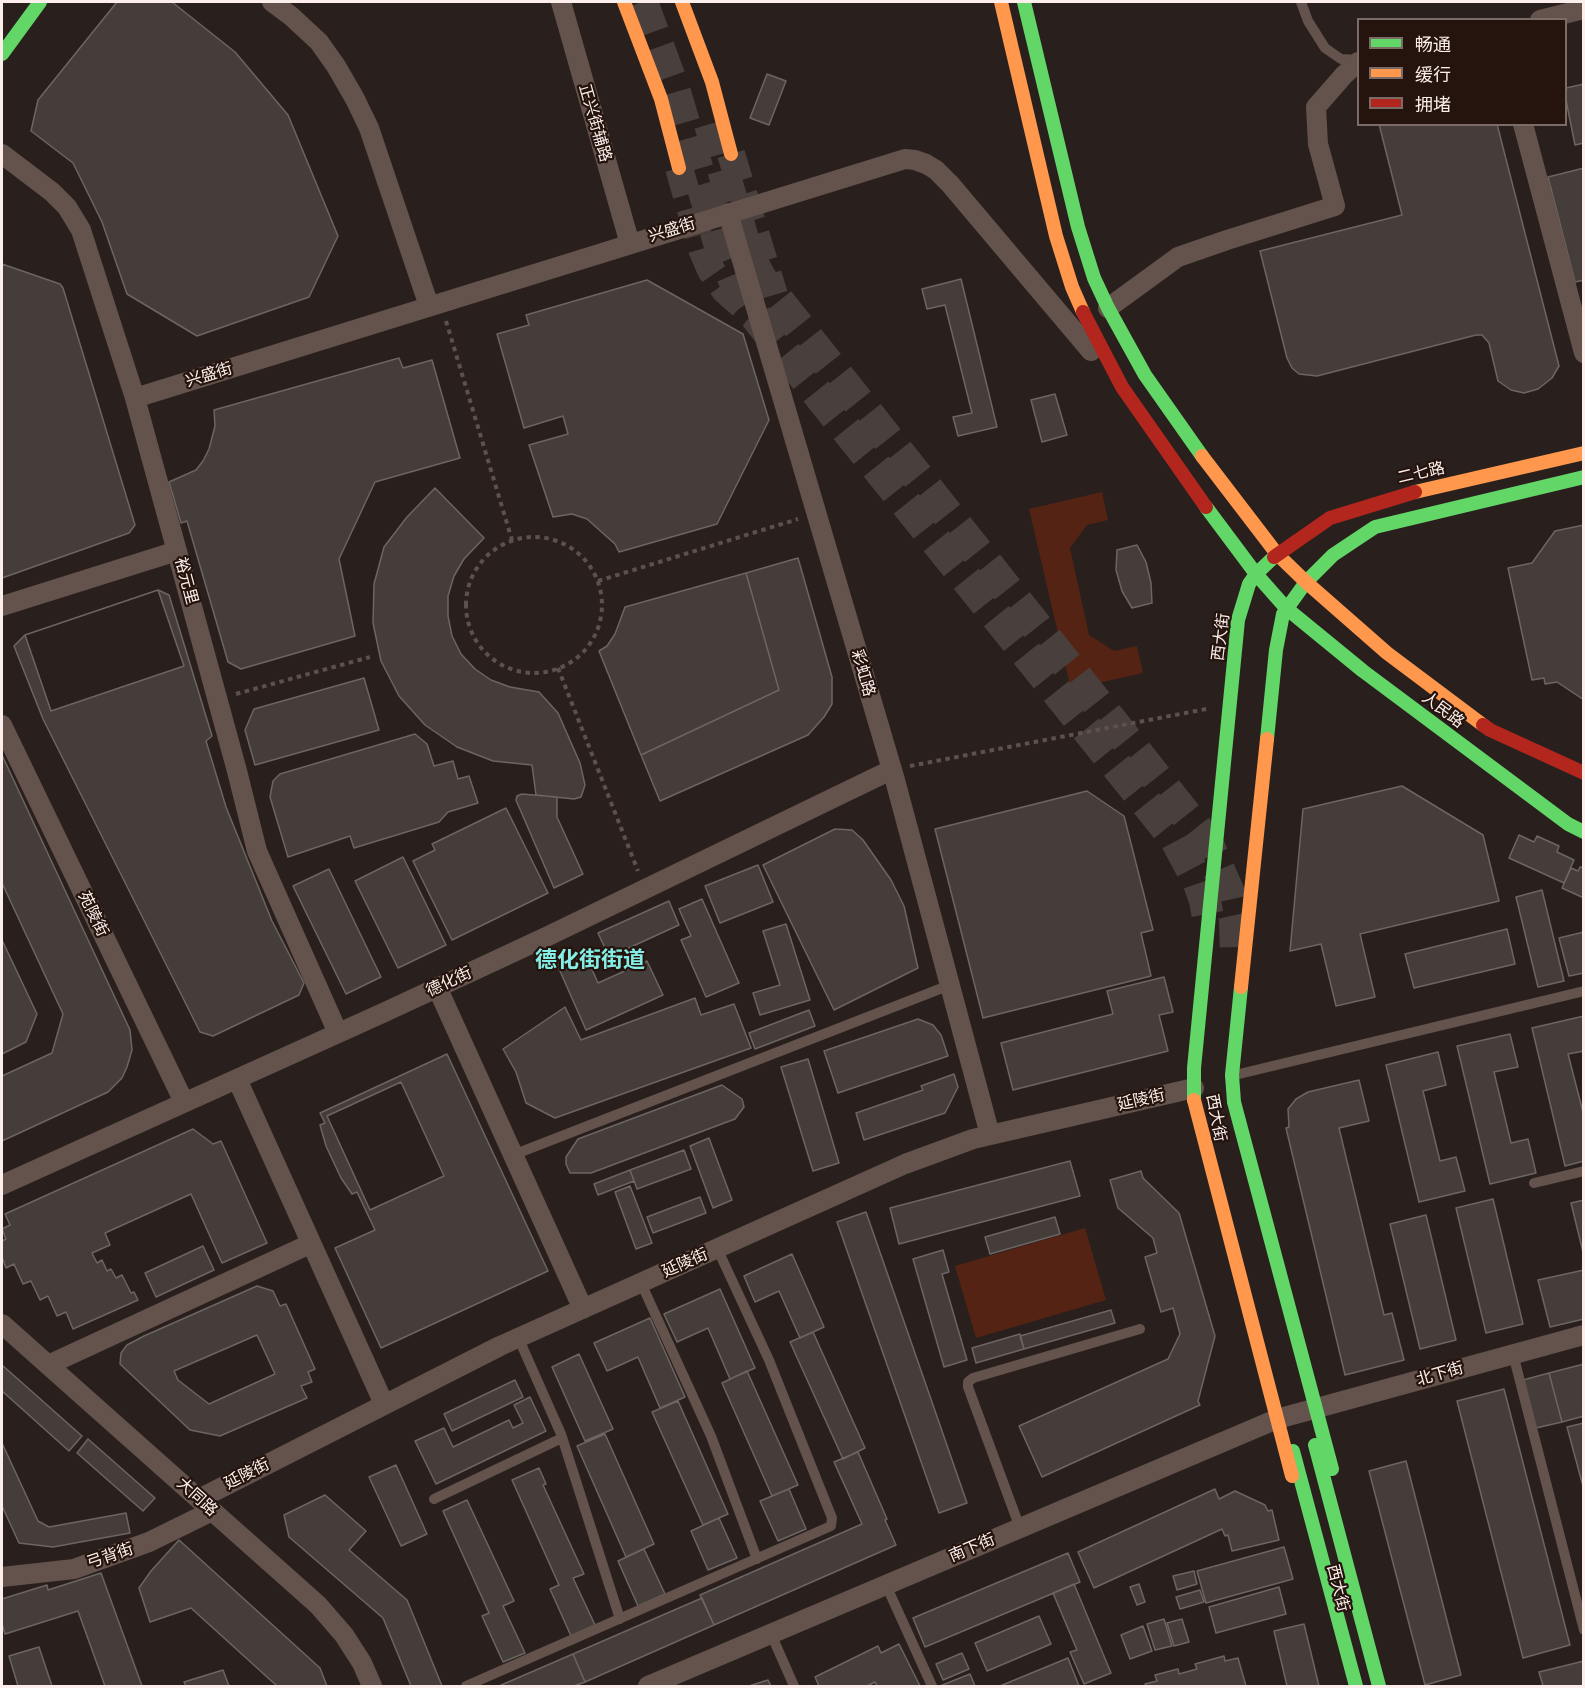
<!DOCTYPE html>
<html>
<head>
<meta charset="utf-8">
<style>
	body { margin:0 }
	#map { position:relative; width:1585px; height:1688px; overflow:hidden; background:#29201d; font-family:Raleway,"Noto Sans SC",sans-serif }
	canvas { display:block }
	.frame { position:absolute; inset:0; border:3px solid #fcefeb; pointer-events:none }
	.legend { position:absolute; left:1357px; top:18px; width:210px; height:108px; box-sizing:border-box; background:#25130e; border:2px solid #7b6b66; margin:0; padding:8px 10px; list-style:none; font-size:18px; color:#fcefeb }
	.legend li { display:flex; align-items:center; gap:12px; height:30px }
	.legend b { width:30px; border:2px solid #7b6b66 }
</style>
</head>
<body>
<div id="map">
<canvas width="1585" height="1688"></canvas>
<div class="frame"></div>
<ul class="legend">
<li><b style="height:8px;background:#63d668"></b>畅通</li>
<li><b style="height:8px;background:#ff974d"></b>缓行</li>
<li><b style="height:8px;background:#b3261e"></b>拥堵</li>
</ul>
</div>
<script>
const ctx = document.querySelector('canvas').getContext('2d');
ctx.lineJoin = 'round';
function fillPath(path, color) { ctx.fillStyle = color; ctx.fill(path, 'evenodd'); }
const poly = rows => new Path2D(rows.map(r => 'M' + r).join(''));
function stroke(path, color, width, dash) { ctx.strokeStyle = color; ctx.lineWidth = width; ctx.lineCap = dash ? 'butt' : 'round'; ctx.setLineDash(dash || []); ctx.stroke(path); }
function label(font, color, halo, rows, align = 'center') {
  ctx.font = font + ' Raleway,"Noto Sans SC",sans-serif'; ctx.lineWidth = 4.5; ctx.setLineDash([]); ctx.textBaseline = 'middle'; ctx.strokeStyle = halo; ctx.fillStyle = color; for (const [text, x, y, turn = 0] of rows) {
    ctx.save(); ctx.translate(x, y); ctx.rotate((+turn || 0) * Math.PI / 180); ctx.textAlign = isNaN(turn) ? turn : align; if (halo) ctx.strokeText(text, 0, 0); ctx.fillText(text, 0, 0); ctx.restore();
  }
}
const green = poly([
	[1102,492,1108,520,1087,525,1070,548,1089,635,1114,651,1137,646,1143,673,1071,689,1029,509],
	[1085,1228,1106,1300,976,1338,955,1266]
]);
const building = poly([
	[117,2,172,2,235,52,288,115,338,236,309,297,197,336,127,294,102,222,73,163,31,131,38,100,117,2],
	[767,74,786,81,769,125,750,118,767,74],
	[1584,84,1584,143,1575,145,1566,100,1566,88,1584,84],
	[1379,124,1497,124,1559,366,1552,378,1538,389,1524,393,1511,390,1498,381,1489,343,1482,335,1476,335,1317,376,1299,374,1292,368,1287,358,1260,251,1402,215,1379,124],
	[1584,168,1584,280,1575,282,1548,177,1584,168],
	[2,264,60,284,63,288,135,525,129,533,2,578,2,264],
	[961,279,997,427,958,436,953,417,972,413,945,305,927,309,922,289,961,279],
	[647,280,743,334,769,420,717,524,619,552,615,544,587,519,572,514,553,517,529,445,568,434,563,416,524,428,497,334,529,325,526,315,647,280],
	[399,358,403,368,432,360,460,458,375,482,339,559,355,636,241,669,228,662,187,521,181,523,169,482,196,470,203,461,209,449,215,426,214,410,399,358],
	[1055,394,1067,435,1042,442,1031,400,1055,394],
	[435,488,484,538,464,559,454,576,448,596,448,616,452,636,461,654,475,669,491,680,510,687,539,692,558,713,580,763,585,785,581,797,574,799,536,795,532,765,493,761,457,747,425,725,399,696,381,661,373,623,374,584,384,547,407,517,435,488],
	[1584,525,1584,700,1557,682,1545,684,1544,678,1532,680,1508,568,1532,563,1555,531,1584,525],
	[1137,545,1146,562,1151,583,1152,603,1132,608,1122,591,1116,570,1117,550,1137,545],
	[798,558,832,677,832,704,824,717,808,735,660,801,641,755,779,690,746,573,798,558],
	[746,573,779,690,641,755,599,651,607,646,615,634,625,607,746,573],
	[158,590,184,666,51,711,25,635,158,590],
	[158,590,169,595,212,736,206,741,226,807,272,921,304,983,299,995,213,1036,200,1032,43,719,14,646,25,635,158,590],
	[364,678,379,730,255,765,245,730,254,709,364,678],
	[415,734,427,744,434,766,453,761,458,779,469,776,478,803,448,812,439,822,354,848,350,836,288,857,270,797,273,781,280,774,415,734],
	[2,755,130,1030,132,1050,127,1067,122,1078,108,1092,2,1141,2,1076,52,1053,63,1014,2,883,2,755],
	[1402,786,1483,835,1499,901,1360,934,1375,997,1336,1006,1321,944,1290,951,1303,809,1402,786],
	[1087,791,1124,816,1153,930,1141,933,1151,976,983,1018,935,829,1087,791],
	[522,794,557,797,557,817,583,874,554,888,516,800,517,796,522,794],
	[506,808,548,893,452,940,413,861,435,850,432,844,506,808],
	[835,829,852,830,863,840,891,880,904,906,918,968,834,1010,763,865,835,829],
	[1519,835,1534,842,1537,836,1559,846,1557,852,1574,860,1564,883,1509,858,1519,835],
	[403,857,446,945,398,968,355,881,403,857],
	[758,865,773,902,720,923,705,886,758,865],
	[1580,867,1584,868,1584,898,1562,888,1571,868,1578,871,1580,867],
	[329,869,381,977,346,994,293,886,329,869],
	[1542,890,1564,981,1538,987,1516,897,1542,890],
	[702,899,739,983,706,997,681,940,691,936,679,909,702,899],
	[669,901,679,925,609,957,598,933,669,901],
	[786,924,810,1000,760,1015,753,993,780,985,763,931,786,924],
	[1507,929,1515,964,1414,988,1405,954,1507,929],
	[1584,932,1584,973,1569,976,1559,938,1584,932],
	[2,940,37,1014,26,1042,2,1054,2,940],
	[583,949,598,983,647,961,663,995,586,1030,556,962,583,949],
	[1164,977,1173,1012,1159,1015,1168,1051,1013,1090,1001,1043,1113,1014,1107,991,1164,977],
	[695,998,701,1015,734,1004,751,1048,555,1118,526,1103,516,1072,503,1049,565,1007,581,1040,695,998],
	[809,1010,815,1026,755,1049,749,1033,809,1010],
	[1584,1016,1584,1051,1568,1054,1584,1116,1584,1161,1565,1166,1532,1028,1584,1016],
	[918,1019,933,1025,941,1035,948,1056,838,1093,824,1051,918,1019],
	[1510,1034,1518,1067,1494,1072,1511,1143,1528,1139,1536,1173,1490,1184,1457,1046,1510,1034],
	[1438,1052,1446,1085,1423,1091,1440,1161,1456,1157,1465,1191,1419,1202,1386,1065,1438,1052],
	[447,1054,548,1271,381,1348,335,1248,375,1230,357,1192,352,1194,341,1178,326,1146,320,1125,325,1123,320,1113,447,1054],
	[808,1059,839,1163,813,1171,781,1067,808,1059],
	[954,1074,958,1087,945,1113,864,1140,856,1113,923,1090,921,1086,954,1074],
	[1359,1080,1369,1121,1339,1128,1384,1315,1392,1313,1404,1360,1345,1375,1286,1128,1289,1127,1288,1109,1296,1099,1308,1092,1359,1080],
	[401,1082,444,1176,370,1210,327,1116,401,1082],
	[722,1085,742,1099,744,1107,735,1119,591,1173,570,1173,566,1164,566,1157,578,1139,722,1085],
	[193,1129,213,1144,221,1141,267,1243,222,1263,191,1194,105,1233,110,1245,92,1253,97,1263,102,1260,107,1271,111,1269,116,1278,122,1275,131,1293,134,1292,138,1300,73,1329,66,1312,57,1316,48,1296,40,1300,31,1281,23,1284,14,1264,6,1268,2,1257,2,1241,6,1239,2,1229,10,1225,5,1214,193,1129],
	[709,1138,732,1200,713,1208,690,1146,709,1138],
	[684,1150,691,1169,637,1189,630,1170,684,1150],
	[1070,1161,1080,1196,899,1244,890,1208,1070,1161],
	[630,1170,634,1181,598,1195,594,1184,630,1170],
	[1141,1171,1143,1178,1179,1213,1215,1336,1198,1401,1200,1405,1042,1477,1019,1426,1168,1359,1180,1334,1173,1308,1161,1312,1145,1257,1157,1253,1153,1238,1118,1208,1110,1180,1141,1171],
	[630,1186,652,1243,636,1249,615,1192,630,1186],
	[700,1197,706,1213,653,1233,647,1217,700,1197],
	[1493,1199,1523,1324,1486,1333,1456,1208,1493,1199],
	[1584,1200,1584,1252,1583,1252,1571,1203,1584,1200],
	[866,1212,967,1503,939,1513,837,1222,866,1212],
	[1426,1215,1456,1340,1420,1349,1390,1224,1426,1215],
	[1055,1217,1060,1234,990,1254,985,1237,1055,1217],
	[203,1246,214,1270,156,1297,145,1273,203,1246],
	[943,1250,949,1272,942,1274,967,1360,944,1367,913,1259,943,1250],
	[792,1254,824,1327,800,1338,779,1291,755,1302,744,1276,792,1254],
	[1584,1270,1584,1319,1550,1327,1538,1280,1584,1270],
	[257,1286,273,1291,280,1306,286,1304,315,1369,308,1372,312,1382,301,1386,307,1398,220,1436,190,1430,120,1364,121,1353,127,1345,144,1336,257,1286],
	[257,1335,275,1374,209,1404,178,1380,174,1371,257,1335],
	[720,1289,755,1368,730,1379,708,1328,677,1342,664,1314,720,1289],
	[1111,1310,1115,1323,1024,1349,1020,1336,1111,1310],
	[650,1318,685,1397,660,1408,638,1357,607,1371,594,1343,650,1318],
	[813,1332,865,1448,843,1459,790,1342,813,1332],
	[1020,1334,1024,1349,976,1363,972,1348,1020,1334],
	[579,1354,613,1429,585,1441,552,1367,579,1354],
	[1584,1364,1584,1416,1562,1422,1549,1373,1584,1364],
	[2,1365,82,1436,69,1451,2,1391,2,1365],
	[747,1371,798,1485,772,1496,722,1383,747,1371],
	[1549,1373,1562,1422,1536,1428,1523,1380,1549,1373],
	[515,1380,523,1397,452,1431,444,1414,515,1380],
	[1504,1389,1570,1645,1523,1658,1457,1401,1504,1389],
	[530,1397,546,1431,436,1484,415,1441,444,1428,453,1447,509,1420,513,1428,523,1423,514,1405,530,1397],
	[678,1401,728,1514,703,1525,652,1412,678,1401],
	[1584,1423,1584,1490,1567,1427,1584,1423],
	[605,1434,654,1544,626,1557,577,1446,605,1434],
	[88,1439,155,1498,143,1511,77,1453,88,1439],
	[2,1443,38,1521,49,1527,126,1513,130,1533,53,1547,19,1543,2,1506,2,1443],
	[858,1452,887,1519,885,1520,896,1545,714,1625,700,1595,862,1524,834,1462,858,1452],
	[1406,1461,1461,1675,1425,1685,1369,1471,1406,1461],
	[396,1465,427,1534,401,1546,369,1477,396,1465],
	[539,1468,546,1484,543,1485,584,1574,573,1578,595,1625,571,1636,550,1589,559,1585,512,1480,539,1468],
	[789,1489,806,1529,778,1541,760,1501,789,1489],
	[1215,1489,1219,1499,1235,1491,1265,1505,1268,1511,1272,1510,1279,1540,1232,1551,1228,1535,1225,1536,1222,1529,1094,1588,1078,1552,1215,1489],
	[325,1495,366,1531,349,1550,407,1600,442,1686,411,1686,383,1618,289,1537,284,1515,325,1495],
	[467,1500,514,1601,503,1606,525,1653,503,1662,482,1616,489,1613,443,1511,467,1500],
	[719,1518,737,1558,708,1570,691,1531,719,1518],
	[179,1540,320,1668,327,1686,277,1686,191,1608,150,1622,139,1588,151,1571,179,1540],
	[1284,1547,1293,1579,1206,1603,1197,1571,1284,1547],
	[644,1549,665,1594,638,1606,618,1561,644,1549],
	[1068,1553,1080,1582,925,1647,913,1618,1068,1553],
	[1194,1571,1197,1584,1177,1590,1173,1576,1194,1571],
	[101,1573,142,1686,105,1686,78,1611,5,1634,2,1624,2,1599,47,1585,48,1590,101,1573],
	[1074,1584,1111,1673,1084,1684,1070,1652,1077,1650,1053,1593,1074,1584],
	[1139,1584,1145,1602,1137,1605,1130,1587,1139,1584],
	[1279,1587,1286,1614,1216,1633,1209,1607,1279,1587],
	[1200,1590,1204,1602,1180,1609,1176,1597,1200,1590],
	[702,1598,714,1625,585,1682,573,1654,702,1598],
	[1039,1616,1051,1644,987,1671,975,1643,1039,1616],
	[1164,1619,1172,1646,1155,1650,1147,1624,1164,1619],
	[1182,1619,1189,1642,1174,1646,1167,1623,1182,1619],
	[1304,1624,1319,1686,1287,1686,1274,1631,1304,1624],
	[1143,1626,1152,1651,1130,1659,1121,1635,1143,1626],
	[899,1644,920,1686,877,1686,875,1682,867,1686,819,1686,815,1677,878,1646,881,1653,899,1644],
	[39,1647,52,1686,18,1686,9,1656,39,1647],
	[962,1653,969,1669,943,1680,936,1664,962,1653],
	[573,1654,585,1682,574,1686,499,1686,573,1654],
	[1224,1656,1225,1661,1238,1658,1246,1686,1146,1686,1145,1684,1157,1681,1155,1675,1178,1669,1179,1674,1197,1669,1195,1664,1224,1656],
	[1068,1658,1079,1686,1000,1686,1068,1658],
	[1584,1661,1584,1686,1543,1686,1539,1672,1584,1661],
	[223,1670,229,1686,186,1686,184,1682,223,1670],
	[970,1674,975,1686,940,1686,970,1674],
	[768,1680,771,1686,749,1686,768,1680]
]);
const secondaryTunnel = poly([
	[731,154,774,295],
	[679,168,702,249,711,270,725,290,757,318]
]);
const primaryTunnel = poly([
	[642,2,675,92,720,246,740,294,757,318,1176,840,1199,883,1205,901,1209,922],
	[710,124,743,239,749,256,761,279,1198,830,1209,847,1229,893,1235,920,1236,959]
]);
const path = poly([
	[446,321,512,540],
	'466 605a68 68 0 1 1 136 0a68 68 0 1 1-136 0Z',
	[598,581,798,519],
	[558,668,638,871],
	[236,694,370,657],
	[910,766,1206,709]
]);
const lane = poly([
	[1301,2,1308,21,1325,48,1341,59,1358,60],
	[1235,1075,1584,991],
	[513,1155,950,985],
	[1534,1183,1584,1171],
	[641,1283,711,1436,757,1559],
	[518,1337,561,1434,620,1619],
	[1513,1354,1584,1630],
	[434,1499,562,1438],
	[1020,1528,968,1387,968,1382,973,1378,1140,1329],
	[886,1585,932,1686],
	[771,1634,794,1686],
	[466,1686,831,1526,832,1518,769,1360,717,1248]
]);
const street = poly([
	[272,2,291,16,319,42,336,66,355,99,369,128,429,306],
	[561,2,630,244],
	[1540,20,1584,9],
	[1523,124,1584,353],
	[2,154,52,192,67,207,81,230,135,398,237,771,257,851,338,1033],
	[728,213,895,780,990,1135],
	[1108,308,1178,257,1227,240,1335,206,1318,144,1316,107,1344,75,1358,62],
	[135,398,905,159,915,160,926,164,936,170,950,184,1091,351],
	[2,606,177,551],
	[2,725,184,1102],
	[437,987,583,1309],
	[237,1079,384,1404],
	[2,1185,385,1012,546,937,891,770],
	[2,1324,318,1605,344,1635,362,1663,372,1686],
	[48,1365,310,1244],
	[199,1499,500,1346,905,1164,973,1139,1194,1088],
	[2,1577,74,1569,149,1542,212,1511],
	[648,1686,1277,1419,1584,1335]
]);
const fast = poly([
	[1024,2,1078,227,1094,278,1108,308,1145,375,1202,456],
	[2,54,40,2],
	[1206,507,1256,574,1286,608,1363,671,1568,824,1584,832],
	[1267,739,1276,650,1283,614,1306,582,1333,555,1375,527,1584,477],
	[1241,987,1232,1075,1234,1102,1332,1469],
	[1194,1100,1194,1068,1238,620,1249,584,1256,574,1274,557],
	[1315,1445,1379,1686],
	[1293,1451,1356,1686]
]);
const slow = poly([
	[624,2,661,99,679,168],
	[682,2,712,82,731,154],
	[1001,2,1056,236,1072,287,1083,312],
	[1202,456,1277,554,1306,582,1387,653,1483,725],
	[1415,492,1584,453],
	[1241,987,1267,739],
	[1194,1100,1292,1476]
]);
const jam = poly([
	[1083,312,1122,387,1206,507],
	[1274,557,1330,518,1415,492],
	[1483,725,1490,730,1584,773]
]);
const streetNames = [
	["正兴街辅路",595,123,74],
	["兴盛街",672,230,-17],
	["兴盛街",209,375,-17],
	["二七路",1421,473,-13],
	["裕元里",186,581,75],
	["西大街",1221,637,-83],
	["彩虹路",863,673,74],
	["人民路",1443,710,37],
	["苑陵街",93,914,64],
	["德化街",449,982,-25],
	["延陵街",1141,1100,-13],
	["西大街",1216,1118,79],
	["延陵街",685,1263,-24],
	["北下街",1440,1374,-16],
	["延陵街",247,1474,-27],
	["大同路",197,1497,42],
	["南下街",972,1548,-23],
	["弓背街",110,1556,-19],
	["西大街",1338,1588,76]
];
const districtNames = [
	["德化街街道",590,960]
];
fillPath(green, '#552313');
fillPath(building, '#453d3a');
stroke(building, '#6d6562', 1.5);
stroke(secondaryTunnel, '#493f3c', 28, [28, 14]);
stroke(primaryTunnel, '#493f3c', 32, [32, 16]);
stroke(path, '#5e504c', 4, [4.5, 4.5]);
stroke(lane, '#64524c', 10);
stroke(street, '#64524c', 20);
stroke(fast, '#63d668', 14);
stroke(slow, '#ff974d', 14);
stroke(jam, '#b3261e', 14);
label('16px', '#fcefeb', '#25130e', streetNames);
label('bold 22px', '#84eee5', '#25130e', districtNames);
</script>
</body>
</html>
